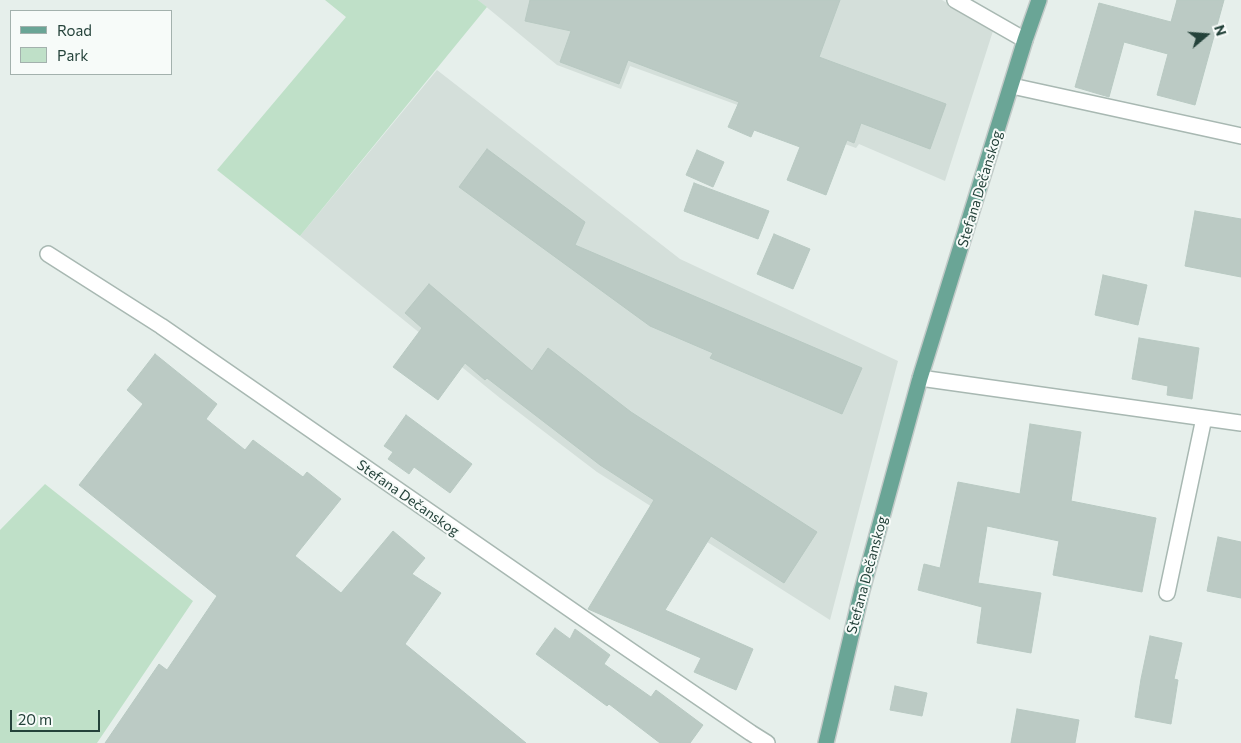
<!DOCTYPE html>
<html>
<head>
<meta charset="utf-8">
<style>
	body { margin:0 }
	#map { position:relative; width:1241px; height:743px; overflow:hidden; background:#e6efeb; font-family:Commissioner,sans-serif }
	canvas { display:block }
	.legend { position:absolute; left:10px; top:10px; width:162px; height:65px; box-sizing:border-box; background:#f7fbf9; border:1px solid #a3b1ad; margin:0; padding:6px 9px; list-style:none; font-size:15px; color:#24423a }
	.legend li { display:flex; align-items:center; gap:10px; height:25px }
	.legend b { width:25px; border:1px solid #a3b1ad }
	.north { position:absolute; left:1181px; top:10px; width:50px; height:50px; -webkit-text-stroke:4px #f7fbf9; paint-order:stroke; rotate:72deg; font-size:14px; font-weight:700; line-height:20px; text-align:center; color:#24423a }
	.north::after { content:''; display:block; margin:auto; width:18px; height:22px; background:#24423a; clip-path:polygon(50% 0,100% 100%,50% 72%,0 100%) }
	.scale { position:absolute; left:10px; top:710px; width:90px; height:22px; box-sizing:border-box; border:2px solid #24423a; border-top:0; padding-left:6px; font-size:15px; line-height:18px; white-space:nowrap; color:#24423a; -webkit-text-stroke:4px #f7fbf9; paint-order:stroke }
</style>
</head>
<body>
<div id="map">
<canvas width="1241" height="743"></canvas>
<ul class="legend">
<li><b style="height:6px;background:#6aa596"></b>Road</li>
<li><b style="height:14px;background:#bfe0c8"></b>Park</li>
</ul>
<div class="north">N</div>
<div class="scale">20 m</div>
</div>
<script>
const ctx = document.querySelector('canvas').getContext('2d');
ctx.lineJoin = 'round';
function fillPath(path, color) { ctx.fillStyle = color; ctx.fill(path, 'evenodd'); }
const poly = rows => new Path2D(rows.map(r => 'M' + r).join(''));
function stroke(path, color, width, dash) { ctx.strokeStyle = color; ctx.lineWidth = width; ctx.lineCap = dash ? 'butt' : 'round'; ctx.setLineDash(dash || []); ctx.stroke(path); }
function label(font, color, halo, rows, align = 'center') {
  ctx.font = font + ' Commissioner,sans-serif'; ctx.lineWidth = 4; ctx.setLineDash([]); ctx.textBaseline = 'middle'; ctx.strokeStyle = halo; ctx.fillStyle = color; for (const [text, x, y, turn = 0] of rows) {
    ctx.save(); ctx.translate(x, y); ctx.rotate((+turn || 0) * Math.PI / 180); ctx.textAlign = isNaN(turn) ? turn : align; if (halo) ctx.strokeText(text, 0, 0); ctx.fillText(text, 0, 0); ctx.restore();
  }
}
const built = poly([
	[478,0,942,0,993,31,945,181,859,144,856,148,630,66,621,89,557,65],
	[437,70,680,259,898,361,830,620,597,472,500,398,300,236]
]);
const green = poly([
	[325,0,478,0,487,7,300,236,217,170,346,17],
	[45,484,193,601,97,743,0,743,0,530]
]);
const building = poly([
	[530,0,840,0,819,57,946,104,930,149,861,123,854,143,847,140,826,195,787,180,800,147,754,130,751,137,728,127,739,102,628,60,619,84,560,62,571,31,525,21,530,0],
	[1177,0,1224,0,1195,105,1157,95,1168,54,1124,42,1109,97,1075,87,1099,3,1171,22,1177,0],
	[487,149,585,222,575,245,862,368,842,414,710,358,713,353,650,326,459,187,487,149],
	[697,150,724,162,713,187,686,175,697,150],
	[694,183,769,211,758,239,684,211,694,183],
	[1195,211,1241,219,1241,277,1185,266,1195,211],
	[774,234,810,249,793,289,757,274,774,234],
	[1103,275,1147,285,1138,325,1095,315,1103,275],
	[429,284,532,371,548,348,631,412,817,532,784,583,711,536,665,610,753,649,736,690,694,672,701,658,588,609,654,500,600,465,487,378,485,380,465,363,438,400,393,367,422,328,405,313,429,284],
	[1139,338,1199,348,1192,399,1167,395,1168,386,1132,379,1139,338],
	[155,354,217,404,206,419,245,450,253,440,303,477,307,472,341,499,295,556,341,593,393,531,425,558,412,574,441,593,405,644,526,743,105,743,159,664,167,670,217,596,79,485,143,404,127,390,155,354],
	[406,415,472,464,450,493,414,467,409,474,388,459,393,452,384,446,406,415],
	[1030,424,1081,432,1071,501,1156,518,1142,592,1053,575,1059,541,987,526,978,583,1041,593,1031,653,977,643,982,607,918,590,924,564,940,568,958,482,1020,494,1030,424],
	[1218,537,1241,542,1241,598,1207,591,1218,537],
	[555,628,570,639,575,629,610,655,604,664,651,697,656,690,703,725,690,743,660,743,609,704,607,706,536,654,555,628],
	[1150,636,1182,643,1174,679,1178,680,1171,724,1135,717,1141,679,1150,636],
	[895,686,927,693,922,716,890,710,895,686],
	[1017,709,1079,720,1075,743,1011,743,1017,709]
]);
const minor = poly([
	[955,0,1025,40],
	[1012,86,1241,136],
	[48,254,161,326,593,625,751,733,767,743],
	[920,378,1241,423],
	[1167,593,1204,418]
]);
const major = poly([
	[826,743,862,590,920,378,1025,40,1039,0]
]);
const streetNames = [
	["Stefana Dečanskog",980,189,-73],
	["Stefana Dečanskog",408,498,35],
	["Stefana Dečanskog",867,575,-75]
];
fillPath(built, '#d4dfda');
fillPath(green, '#bfe0c8');
fillPath(building, '#bbcac4');
stroke(building, '#b8c9c2', 1);
stroke(minor, '#a8b8b2', 18);
stroke(major, '#c2cac8', 18);
stroke(minor, '#fff', 15);
stroke(major, '#6aa596', 15);
label('14px', '#24423a', '#f7fbf9', streetNames);
</script>
</body>
</html>
